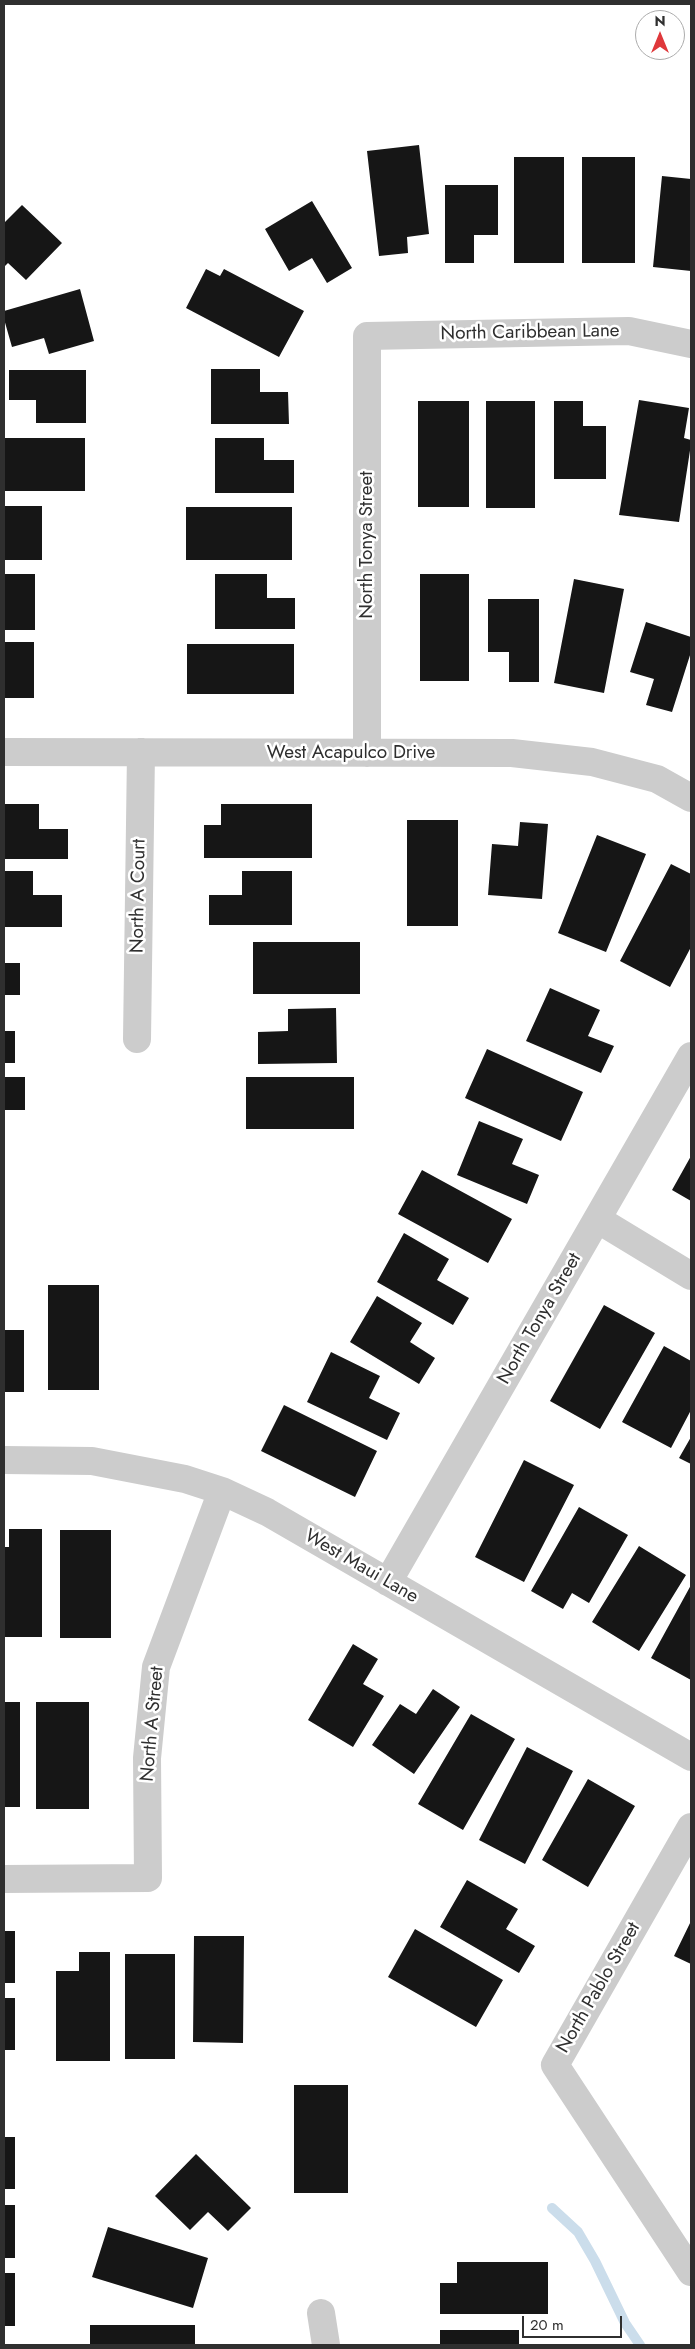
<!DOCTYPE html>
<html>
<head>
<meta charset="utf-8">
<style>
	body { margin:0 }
	#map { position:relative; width:695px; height:2349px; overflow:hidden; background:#fff; font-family:Jost,sans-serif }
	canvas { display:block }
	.frame { position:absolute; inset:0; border:5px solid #2f2f2f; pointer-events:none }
	.north { position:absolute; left:635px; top:10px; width:50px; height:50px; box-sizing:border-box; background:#fff; border:1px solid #acacac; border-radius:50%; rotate:0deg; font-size:14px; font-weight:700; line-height:20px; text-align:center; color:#2f2f2f }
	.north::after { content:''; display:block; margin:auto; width:18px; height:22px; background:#df383b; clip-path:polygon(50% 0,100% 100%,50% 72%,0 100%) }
	.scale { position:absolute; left:522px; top:2316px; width:100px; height:22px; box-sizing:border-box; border:2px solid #2f2f2f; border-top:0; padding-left:6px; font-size:15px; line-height:18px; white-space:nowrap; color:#2f2f2f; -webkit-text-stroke:4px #fff; paint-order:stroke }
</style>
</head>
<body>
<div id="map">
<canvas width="695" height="2349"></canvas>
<div class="frame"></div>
<div class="north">N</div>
<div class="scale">20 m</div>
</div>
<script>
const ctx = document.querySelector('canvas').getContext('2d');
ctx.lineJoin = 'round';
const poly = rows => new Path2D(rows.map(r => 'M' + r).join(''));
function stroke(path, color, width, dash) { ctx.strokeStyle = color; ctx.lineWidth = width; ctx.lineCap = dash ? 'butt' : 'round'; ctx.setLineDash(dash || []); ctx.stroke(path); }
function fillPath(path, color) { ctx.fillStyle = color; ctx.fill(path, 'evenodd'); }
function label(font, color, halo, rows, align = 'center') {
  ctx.font = font + ' Jost,sans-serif'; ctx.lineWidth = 5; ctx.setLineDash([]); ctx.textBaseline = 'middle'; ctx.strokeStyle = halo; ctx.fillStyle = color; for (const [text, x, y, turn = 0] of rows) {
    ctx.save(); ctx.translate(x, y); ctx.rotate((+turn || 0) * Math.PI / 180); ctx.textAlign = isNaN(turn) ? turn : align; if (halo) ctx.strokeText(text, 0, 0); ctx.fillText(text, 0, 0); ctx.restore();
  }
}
const stream = poly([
	[552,2208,578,2232,595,2261,625,2323,640,2345]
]);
const building = poly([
	[419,145,429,234,407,237,408,253,379,256,367,151],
	[514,157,564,157,564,263,514,263],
	[582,157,635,157,635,263,582,263],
	[662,176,691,179,691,271,653,267],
	[445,185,498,185,498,235,474,235,474,263,445,263],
	[312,201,352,268,327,283,312,258,289,271,265,229],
	[22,205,62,243,26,280,8,263,4,267,4,223],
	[206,269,220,276,224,269,304,311,279,357,186,308],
	[80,289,94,341,49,354,44,338,12,347,4,319,4,311],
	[211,369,260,369,260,392,288,392,289,424,211,424],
	[9,370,86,370,86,423,36,423,36,400,9,400],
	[639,400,689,408,684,438,691,440,691,444,679,522,619,515],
	[418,401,469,401,469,507,418,507],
	[486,401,535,401,535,508,486,508],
	[554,401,583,401,583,426,606,426,606,479,554,479],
	[4,438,85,438,85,491,4,491],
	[215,438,264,438,264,460,294,460,294,493,215,493],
	[4,506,42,506,42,560,4,560],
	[186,507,292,507,292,560,186,560],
	[4,574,35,574,35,630,4,630],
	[215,574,267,574,267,598,295,598,295,629,215,629],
	[420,574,469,574,469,681,420,681],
	[574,579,624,589,604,693,554,683],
	[488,599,539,599,539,682,509,682,509,652,488,652],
	[646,622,691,637,691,652,672,712,646,705,654,679,630,672],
	[4,642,34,642,34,698,4,698],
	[187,644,294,644,294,694,187,694],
	[4,804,39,804,39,829,68,829,68,859,4,859],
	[221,804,312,804,312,858,204,858,204,825,221,825],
	[407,820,458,820,458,926,407,926],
	[520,822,548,824,542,899,488,895,492,844,518,846],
	[597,835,646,854,606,952,558,933],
	[671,864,691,874,691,947,670,987,620,961],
	[4,871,33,871,33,895,62,895,62,927,4,927],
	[242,871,292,871,292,925,209,925,209,895,242,895],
	[253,942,360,942,360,994,253,994],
	[4,963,20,963,20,995,4,995],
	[550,988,600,1010,588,1036,614,1046,601,1073,526,1041],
	[336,1008,337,1063,258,1064,258,1032,288,1031,288,1009],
	[4,1031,15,1031,15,1063,4,1063],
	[487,1049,583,1092,561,1141,465,1098],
	[4,1077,25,1077,25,1110,4,1110],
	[246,1077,354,1077,354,1129,246,1129],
	[479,1121,523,1139,512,1164,539,1175,527,1204,457,1175],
	[691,1156,691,1201,672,1190],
	[422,1170,512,1219,488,1263,398,1214],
	[404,1233,449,1259,437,1280,469,1298,453,1325,377,1282],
	[48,1285,99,1285,99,1390,48,1390],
	[377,1296,422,1323,410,1342,435,1358,419,1384,350,1342],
	[604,1305,655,1333,600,1429,550,1401],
	[4,1330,24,1330,24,1392,4,1392],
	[664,1346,691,1361,691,1410,671,1448,622,1422],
	[331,1352,380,1376,369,1398,400,1413,387,1440,307,1402],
	[284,1405,377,1451,355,1497,261,1451],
	[691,1437,691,1464,679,1458],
	[524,1460,574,1485,524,1582,475,1557],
	[579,1507,628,1535,589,1603,572,1593,563,1609,531,1591],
	[9,1529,42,1529,42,1637,4,1637,4,1547,9,1547],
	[60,1530,111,1530,111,1638,60,1638],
	[639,1546,686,1575,639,1651,592,1622],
	[691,1585,691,1680,651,1658],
	[353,1644,378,1659,363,1684,384,1696,353,1747,308,1720],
	[433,1689,460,1707,414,1774,372,1745,400,1704,416,1714],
	[4,1702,20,1702,20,1807,4,1807],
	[36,1702,89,1702,89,1809,36,1809],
	[471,1714,515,1739,463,1830,418,1804],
	[527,1747,573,1771,525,1864,479,1840],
	[588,1779,635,1806,588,1887,542,1860],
	[467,1880,518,1909,506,1929,535,1946,519,1973,440,1927],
	[691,1921,691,1964,674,1956],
	[415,1929,503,1980,476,2027,388,1977],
	[4,1931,15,1931,15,1983,4,1983],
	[194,1936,244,1936,243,2043,193,2042],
	[79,1952,110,1952,110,2061,56,2061,56,1971,79,1971],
	[125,1954,175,1954,175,2059,125,2059],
	[4,1998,15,1998,15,2050,4,2050],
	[294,2085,348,2085,348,2193,294,2193],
	[4,2137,15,2137,15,2189,4,2189],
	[196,2154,251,2208,228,2231,208,2212,190,2230,155,2196],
	[4,2205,15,2205,15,2258,4,2258],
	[108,2227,208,2258,193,2308,92,2277],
	[457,2262,548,2262,548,2314,440,2314,440,2283,457,2283],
	[4,2273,15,2273,15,2326,4,2326],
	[90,2325,195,2325,195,2345,90,2345],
	[440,2330,519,2330,519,2345,440,2345]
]);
const minor = poly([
	[4,752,512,753,592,762,657,779,691,798],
	[367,753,367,336,629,331,691,344],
	[137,1039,141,752],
	[597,1219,691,1276],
	[4,1460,92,1461,185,1479,222,1491,267,1512,691,1757],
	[388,1582,691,1056],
	[691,1827,555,2065,691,2272],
	[4,1879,148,1878,147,1758,156,1667,222,1491],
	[321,2313,326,2345]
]);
const streetNames = [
	["North Caribbean Lane",530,333,-1],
	["North Tonya Street",367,545,-90],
	["West Acapulco Drive",351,753],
	["North A Court",139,896,-89],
	["North Tonya Street",540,1319,-60],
	["West Maui Lane",361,1567,30],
	["North A Street",153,1724,-85],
	["North Pablo Street",599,1988,-60]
];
stroke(stream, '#cbddeb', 10);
fillPath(building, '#161616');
stroke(minor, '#ccc', 28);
label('19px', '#2f2f2f', '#fff', streetNames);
</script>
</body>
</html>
